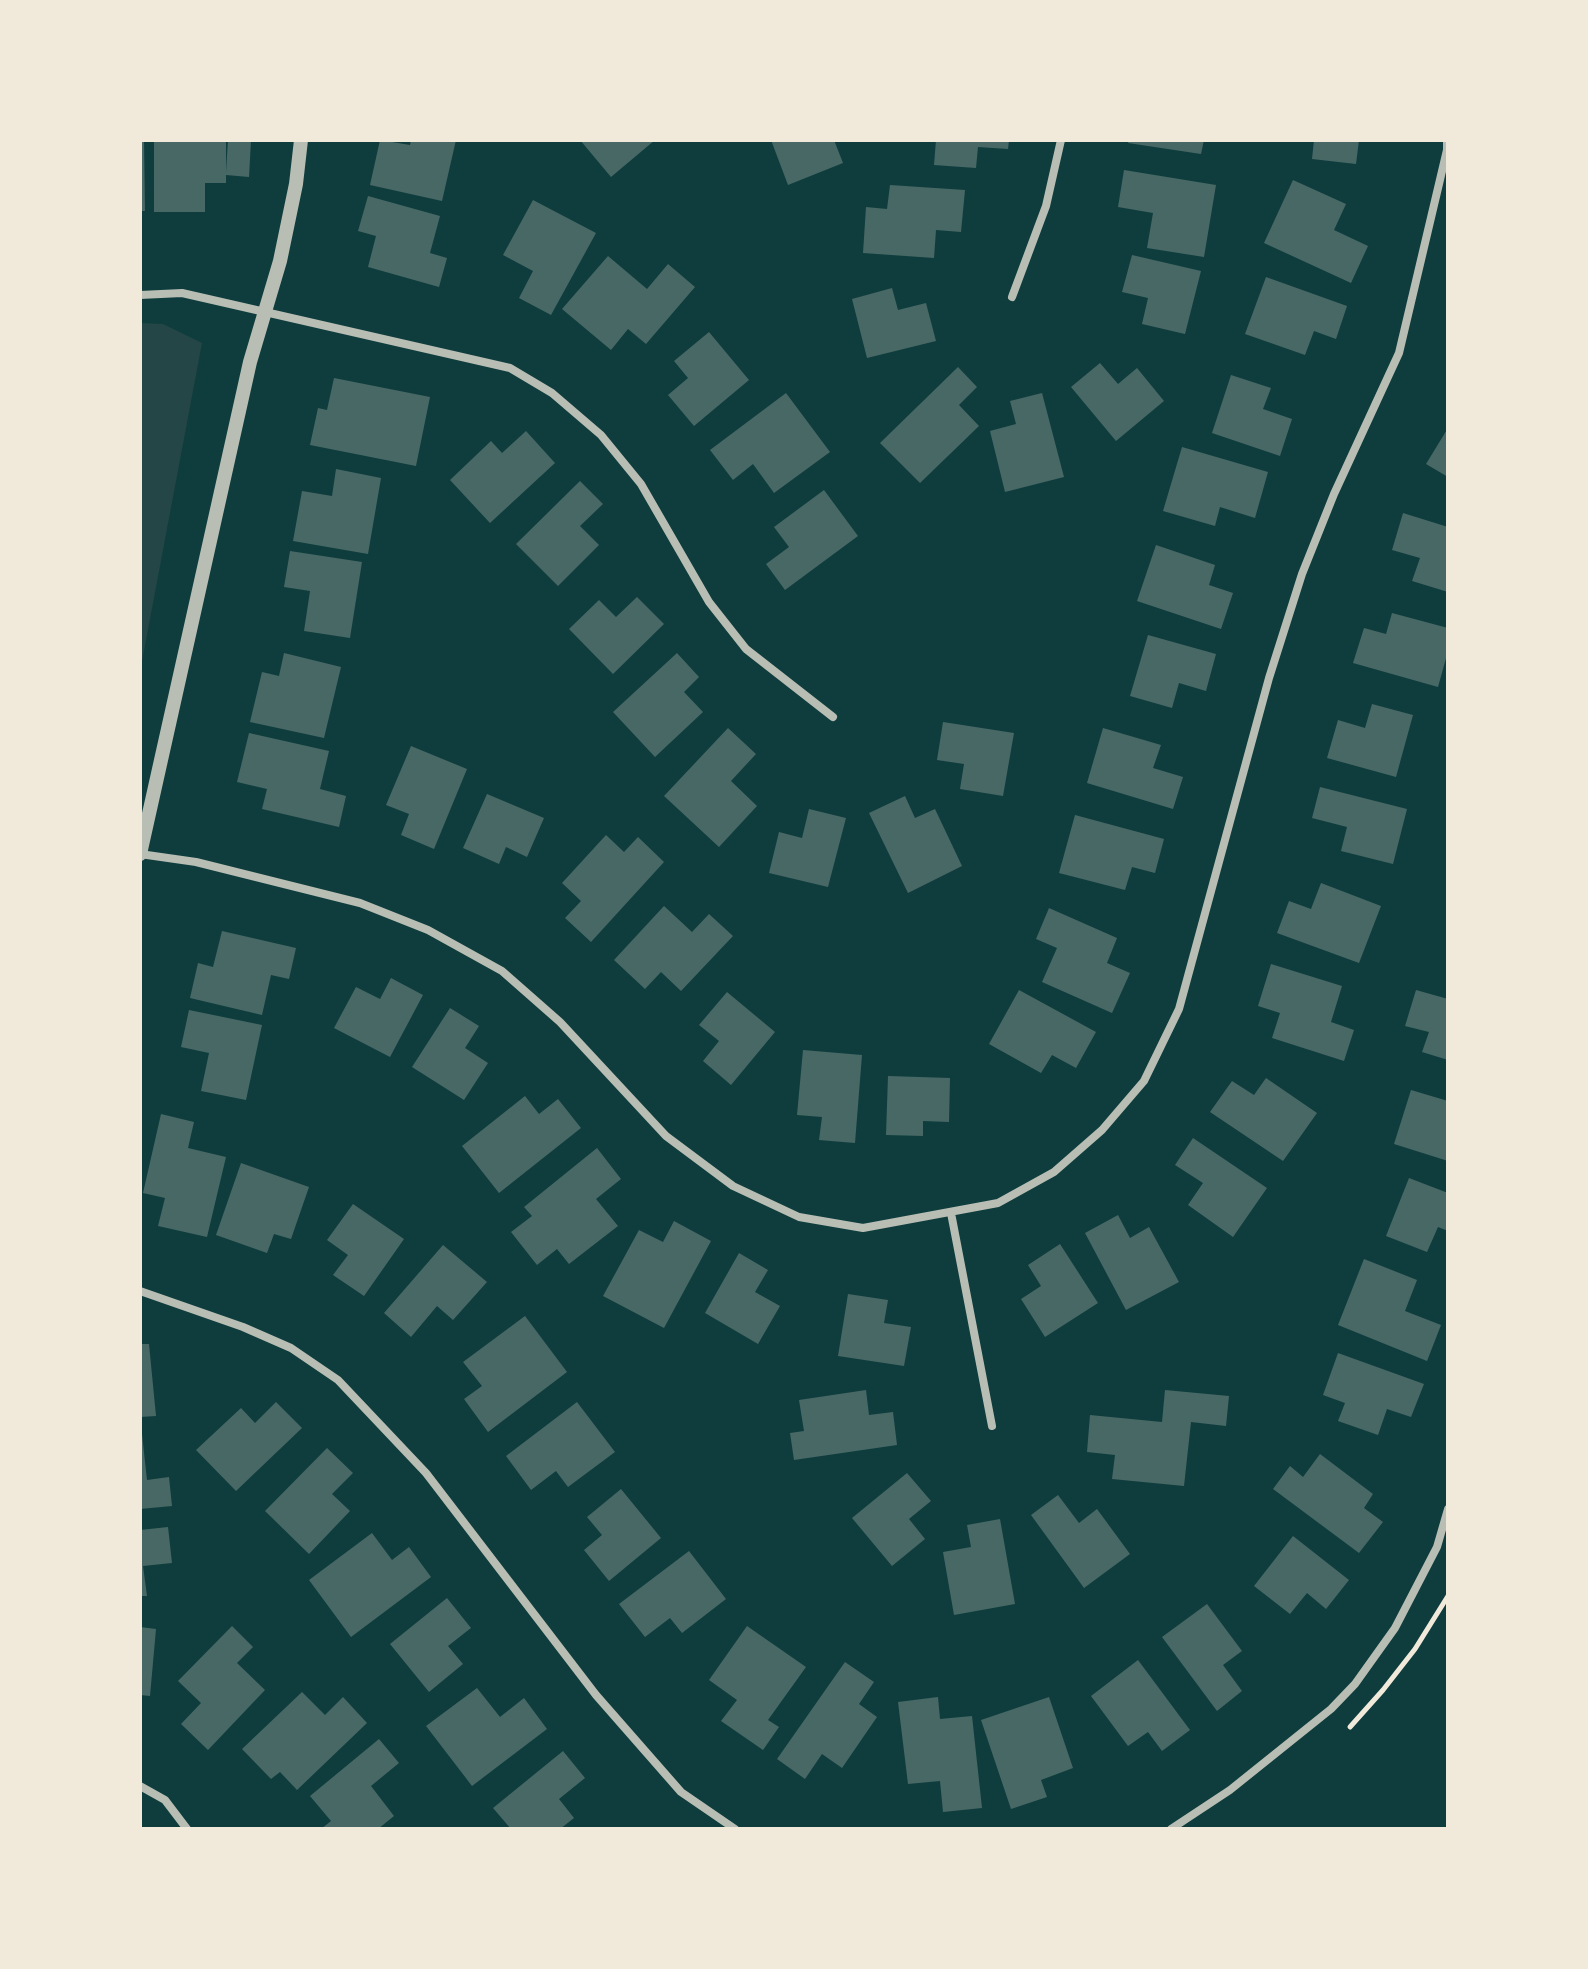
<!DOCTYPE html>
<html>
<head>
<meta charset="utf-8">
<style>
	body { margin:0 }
	#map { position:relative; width:1588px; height:1969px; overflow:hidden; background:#0f3d3e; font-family:"PT Sans",sans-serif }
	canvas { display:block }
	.frame { position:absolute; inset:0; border:142px solid #f1e9da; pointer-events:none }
</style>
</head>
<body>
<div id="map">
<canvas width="1588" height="1969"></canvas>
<div class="frame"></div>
</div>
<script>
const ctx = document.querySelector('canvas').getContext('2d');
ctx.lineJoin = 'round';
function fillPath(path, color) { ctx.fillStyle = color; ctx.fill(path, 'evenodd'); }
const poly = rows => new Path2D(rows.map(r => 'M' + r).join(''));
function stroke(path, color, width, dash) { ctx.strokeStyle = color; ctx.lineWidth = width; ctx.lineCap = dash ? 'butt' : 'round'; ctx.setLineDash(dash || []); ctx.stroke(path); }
const green = poly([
	[140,323,163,324,202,343,140,672]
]);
const building = poly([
	[140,140,144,140,145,211,140,211],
	[154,140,226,140,226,172,228,140,251,140,249,177,226,175,226,183,205,183,205,212,154,212],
	[380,140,410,145,411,140,456,140,442,201,370,185],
	[580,140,655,140,611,177],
	[771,140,834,140,843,163,788,185],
	[936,140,1009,140,1008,149,978,147,976,168,934,165],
	[1129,140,1204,140,1201,154,1128,143],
	[1314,140,1359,140,1356,164,1312,159],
	[1124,170,1216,185,1204,257,1147,248,1153,213,1118,207],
	[1293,180,1346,204,1334,230,1368,246,1351,283,1264,243],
	[890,185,965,190,961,232,936,230,934,258,863,253,866,207,887,209],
	[368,196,440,216,430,253,447,258,439,287,368,267,376,236,358,231],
	[533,200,596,233,551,315,519,298,533,271,503,255],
	[1132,255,1201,271,1185,334,1142,324,1148,298,1122,292],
	[608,256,647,289,668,264,695,287,646,344,628,329,611,350,562,309],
	[1266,277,1347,306,1336,339,1314,331,1305,355,1245,334],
	[892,288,898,310,926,303,936,341,867,358,852,299],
	[709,332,749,380,694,426,668,395,688,378,674,361],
	[1100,363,1118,384,1137,368,1164,401,1116,441,1071,387],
	[958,367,977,387,959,405,979,426,920,483,880,443],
	[1231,375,1271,388,1263,409,1292,419,1280,456,1212,433],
	[334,378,430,397,416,466,310,445,318,408,327,410],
	[786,393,830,452,774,493,753,464,733,480,710,450],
	[1042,393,1064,477,1005,492,990,431,1016,424,1010,401],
	[1448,428,1448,477,1426,464],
	[526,431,555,463,490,523,450,480,491,441,502,453],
	[1182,447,1268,472,1255,518,1220,507,1215,526,1163,511],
	[336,469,381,478,368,554,293,541,302,491,332,496],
	[580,481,603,504,580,526,599,545,558,586,516,544],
	[824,490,858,536,785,590,766,564,789,547,774,527],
	[1403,513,1448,527,1448,592,1412,581,1420,558,1392,550],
	[1156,545,1215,565,1209,585,1233,593,1221,629,1137,601],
	[290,551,362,562,350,638,304,631,310,591,284,587],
	[637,597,664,624,613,674,569,629,599,600,616,617],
	[1392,613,1448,628,1448,651,1438,687,1353,663,1364,628,1386,634],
	[1148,635,1216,654,1206,691,1179,683,1172,708,1130,696],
	[284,653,341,667,324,738,250,722,262,672,279,676],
	[677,653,699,677,684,692,703,712,655,757,613,712],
	[1372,704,1413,715,1396,777,1327,758,1338,720,1365,728],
	[943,722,1014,733,1003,796,960,789,964,764,937,760],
	[728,728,756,754,731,781,757,806,719,847,664,796],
	[1103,728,1161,745,1153,768,1183,777,1173,809,1087,783],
	[249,733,329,751,320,789,346,796,339,827,262,809,267,789,237,782],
	[411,746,467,769,434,849,401,835,409,814,386,805],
	[1320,787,1407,809,1393,864,1341,851,1347,827,1312,818],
	[487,794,544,818,527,857,506,847,499,864,463,848],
	[905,796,915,818,935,809,962,866,908,893,869,813],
	[809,809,846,818,828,887,769,873,779,832,802,838],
	[1075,815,1164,839,1155,873,1132,867,1125,890,1059,873],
	[606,835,624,852,638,837,664,862,591,942,565,918,581,901,562,883],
	[1321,883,1381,906,1359,963,1277,933,1289,901,1311,909],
	[664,906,692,932,709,914,733,936,681,991,661,972,645,989,614,960],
	[1049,908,1117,938,1107,963,1130,973,1112,1013,1042,982,1057,948,1036,939],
	[222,931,296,948,289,979,271,975,262,1015,190,998,198,963,213,967],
	[1271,964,1342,986,1331,1022,1354,1030,1344,1061,1272,1038,1280,1013,1258,1006],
	[391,978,423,995,390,1057,334,1028,356,987,380,999],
	[1019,990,1096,1032,1076,1068,1052,1055,1041,1073,989,1044],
	[1416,990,1448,999,1448,1060,1422,1052,1429,1032,1405,1026],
	[727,992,775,1032,731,1085,703,1061,719,1041,699,1025],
	[450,1008,479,1026,465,1048,488,1063,464,1100,412,1067],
	[189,1010,262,1025,246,1100,201,1091,209,1053,181,1047],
	[803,1050,862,1055,855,1143,819,1140,822,1117,797,1115],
	[888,1076,950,1078,949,1122,923,1121,923,1136,886,1135],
	[1266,1078,1317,1113,1283,1161,1210,1112,1232,1081,1254,1095],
	[1411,1090,1448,1101,1448,1161,1394,1144],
	[525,1096,539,1114,558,1099,581,1128,499,1193,462,1146],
	[161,1114,194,1122,188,1148,226,1157,207,1237,158,1226,165,1198,143,1193],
	[1193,1138,1267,1188,1233,1237,1188,1205,1203,1183,1175,1165],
	[597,1148,621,1179,596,1199,618,1226,569,1264,557,1249,537,1265,511,1232,532,1216,524,1207],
	[241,1163,309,1187,291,1239,274,1234,267,1253,216,1235],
	[1409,1178,1448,1193,1448,1231,1438,1227,1427,1252,1386,1236],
	[353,1204,404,1239,364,1296,333,1275,348,1255,327,1240],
	[1118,1215,1130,1238,1149,1227,1179,1282,1126,1310,1085,1233],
	[674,1221,711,1241,664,1328,603,1296,639,1230,663,1242],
	[1060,1244,1098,1303,1045,1337,1021,1299,1041,1286,1028,1265],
	[443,1245,487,1282,453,1320,437,1306,411,1337,384,1313],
	[739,1253,768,1270,755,1292,780,1306,758,1344,705,1313],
	[1364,1259,1417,1280,1405,1311,1441,1325,1427,1361,1338,1325],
	[848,1294,888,1300,884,1323,911,1327,904,1366,838,1356],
	[525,1316,567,1372,488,1432,464,1399,482,1386,463,1362],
	[140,1344,149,1344,156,1416,140,1417],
	[1338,1353,1424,1384,1411,1417,1387,1409,1378,1435,1338,1421,1345,1403,1323,1395],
	[866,1390,869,1415,893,1412,897,1445,794,1460,790,1433,804,1431,799,1400],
	[1165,1390,1229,1396,1226,1426,1191,1422,1184,1486,1112,1479,1115,1455,1087,1452,1090,1415,1162,1422],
	[276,1402,302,1428,236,1491,196,1450,241,1408,255,1423],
	[577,1402,615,1452,568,1487,556,1471,531,1490,506,1456],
	[140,1434,142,1434,147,1480,169,1477,172,1506,140,1509],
	[327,1448,353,1473,332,1494,350,1511,309,1554,265,1511],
	[1320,1454,1373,1494,1364,1508,1383,1522,1359,1553,1273,1489,1290,1466,1303,1477],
	[907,1473,931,1501,909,1519,925,1539,892,1566,852,1518],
	[621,1489,661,1538,609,1581,584,1550,602,1535,587,1517],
	[1058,1495,1079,1523,1097,1509,1130,1554,1084,1588,1031,1515],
	[1000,1519,1015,1604,954,1615,943,1552,971,1547,967,1525],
	[168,1527,172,1563,143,1566,147,1596,140,1596,140,1530],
	[372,1533,392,1560,409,1547,431,1577,351,1637,309,1580],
	[1293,1536,1349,1580,1326,1609,1307,1593,1290,1614,1254,1586],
	[689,1551,726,1599,682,1633,670,1618,645,1637,619,1604],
	[447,1598,471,1628,448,1646,463,1664,429,1692,390,1644],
	[1207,1604,1242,1651,1223,1665,1242,1691,1217,1711,1162,1637],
	[232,1626,253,1647,237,1663,265,1690,208,1750,181,1724,201,1703,178,1681],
	[747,1626,806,1667,768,1720,779,1727,763,1750,721,1721,737,1700,709,1680],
	[140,1627,156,1629,150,1696,140,1695],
	[1138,1660,1190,1730,1162,1751,1148,1732,1128,1746,1091,1696],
	[845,1662,874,1682,859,1704,877,1717,842,1768,822,1754,805,1779,777,1759],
	[477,1688,500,1717,524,1698,547,1729,472,1786,426,1726],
	[302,1692,325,1715,343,1697,367,1723,297,1790,280,1772,271,1779,242,1749],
	[938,1697,940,1719,972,1716,982,1808,943,1812,940,1781,908,1784,898,1702],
	[1049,1697,1073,1768,1041,1780,1047,1797,1011,1809,981,1720],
	[379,1739,399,1763,371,1786,394,1816,378,1829,321,1829,331,1821,310,1796],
	[563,1751,585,1778,559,1799,574,1818,560,1829,511,1829,493,1808]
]);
const path = poly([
	[1350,1727,1383,1690,1415,1649,1448,1596]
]);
const minor = poly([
	[140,295,182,293,510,368,552,393,601,435,641,484,709,602,746,649,833,717],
	[1012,297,1046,206,1061,140],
	[140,854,196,862,360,903,428,930,502,971,560,1022,666,1136,733,1186,799,1217,863,1228,998,1203,1054,1172,1102,1130,1144,1081,1179,1009,1269,678,1302,574,1334,494,1399,353,1447,150,1447,140],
	[951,1213,992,1426],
	[140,1291,243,1327,291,1348,338,1380,426,1473,596,1695,681,1792,735,1829],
	[140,1786,165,1800,187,1829],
	[1171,1829,1230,1790,1331,1709,1355,1684,1395,1628,1437,1547,1448,1509]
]);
const tertiary = poly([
	[140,854,250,362,280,261,296,184,301,140]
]);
fillPath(green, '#244646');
fillPath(building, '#486865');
stroke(path, '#f1e9da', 5);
stroke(minor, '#b8beb3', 8);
stroke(tertiary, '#b8beb3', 14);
</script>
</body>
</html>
